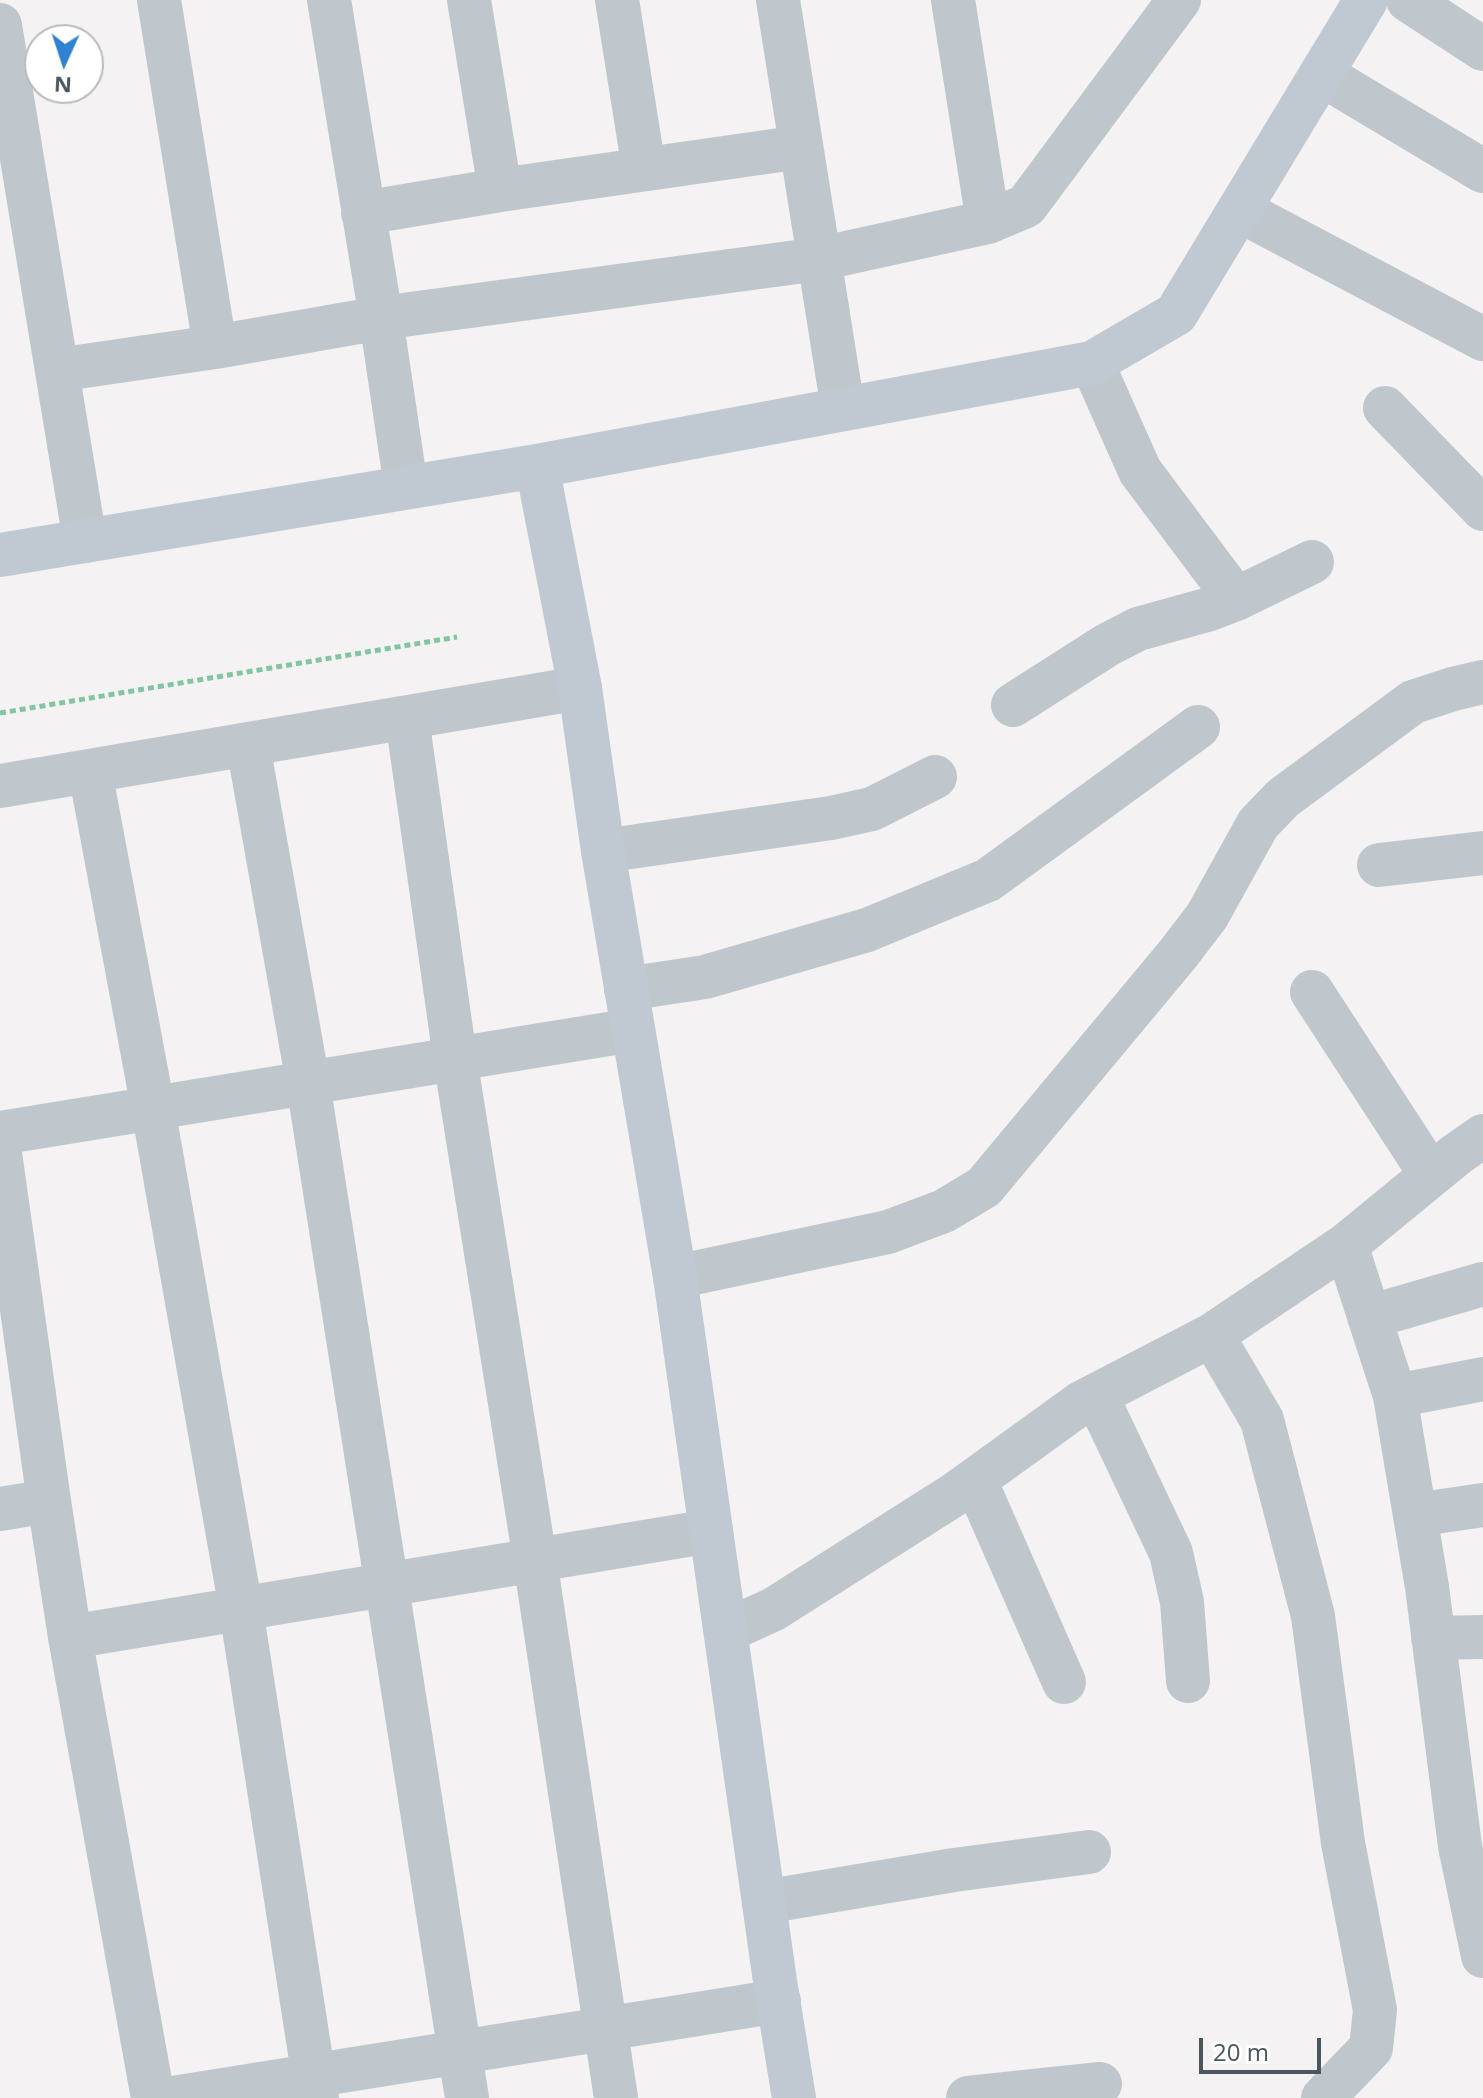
<!DOCTYPE html>
<html>
<head>
<meta charset="utf-8">
<style>
	body { margin:0 }
	#map { position:relative; width:1483px; height:2098px; overflow:hidden; background:#f4f2f2; font-family:"Open Sans",sans-serif }
	canvas { display:block }
	.north { position:absolute; left:24px; top:24px; width:80px; height:80px; box-sizing:border-box; background:#fff; border:2px solid #b7bbbe; border-radius:50%; rotate:183deg; font-size:22px; font-weight:700; line-height:32px; text-align:center; color:#4c565d }
	.north::after { content:''; display:block; margin:auto; width:28px; height:36px; background:#2f82d1; clip-path:polygon(50% 0,100% 100%,50% 72%,0 100%) }
	.scale { position:absolute; left:1199px; top:2038px; width:122px; height:36px; box-sizing:border-box; border:4px solid #4c565d; border-top:0; padding-left:10px; font-size:24px; line-height:28px; white-space:nowrap; color:#4c565d; -webkit-text-stroke:6px #fff; paint-order:stroke }
</style>
</head>
<body>
<div id="map">
<canvas width="1483" height="2098"></canvas>
<div class="north">N</div>
<div class="scale">20 m</div>
</div>
<script>
const ctx = document.querySelector('canvas').getContext('2d');
ctx.lineJoin = 'round';
const poly = rows => new Path2D(rows.map(r => 'M' + r).join(''));
function stroke(path, color, width, dash) { ctx.strokeStyle = color; ctx.lineWidth = width; ctx.lineCap = dash ? 'butt' : 'round'; ctx.setLineDash(dash || []); ctx.stroke(path); }
const path = poly([
	[0,713,457,637]
]);
const street = poly([
	[159,0,215,347],
	[329,0,381,318,406,487],
	[469,0,500,190],
	[617,0,644,169],
	[778,0,843,409],
	[953,0,988,222],
	[1408,0,1483,49],
	[0,25,85,541],
	[1321,74,1483,171],
	[1239,210,1483,339],
	[363,213,500,190,801,147],
	[1092,363,1140,471,1236,599],
	[57,370,215,347,381,318,819,259,988,222,1026,206,1179,0],
	[1385,408,1483,509],
	[1013,705,1107,645,1138,629,1210,609,1236,599,1312,562],
	[407,718,455,1058,535,1560,616,2098],
	[248,745,308,1083,467,2098],
	[90,771,153,1108,241,1609,317,2098],
	[0,786,580,688],
	[603,851,831,818,872,809,935,777],
	[1379,865,1483,853],
	[626,989,705,977,867,930,988,880,1198,727],
	[1312,992,1431,1175],
	[0,1133,633,1030],
	[0,1153,49,1501,70,1637,153,2098],
	[1346,1245,1395,1396,1427,1587,1460,1846,1483,1956],
	[675,1277,888,1232,944,1211,984,1187,1178,954,1207,916,1258,824,1283,798,1413,702,1453,689,1483,682],
	[1369,1317,1483,1284],
	[1212,1335,1262,1420,1313,1616,1343,1843,1375,2010,1371,2048,1323,2098],
	[1096,1395,1171,1553,1182,1602,1188,1681],
	[1395,1396,1483,1379],
	[975,1480,1064,1682],
	[0,1509,49,1501],
	[1415,1515,1483,1505],
	[726,1631,774,1609,955,1494,1081,1403,1212,1335,1346,1245,1457,1154,1483,1136],
	[70,1637,711,1531],
	[1433,1638,1483,1637],
	[764,1902,954,1870,1089,1852],
	[173,2098,779,2001],
	[968,2098,1100,2084]
]);
const secondary = poly([
	[537,466,580,688,603,851,675,1277,775,1981,794,2098],
	[0,555,537,466,1092,363,1176,314,1366,0]
]);
stroke(path, '#82c69f', 5, [6, 4]);
stroke(street, '#bfc7cd', 44);
stroke(secondary, '#c0c9d1', 44);
</script>
</body>
</html>
